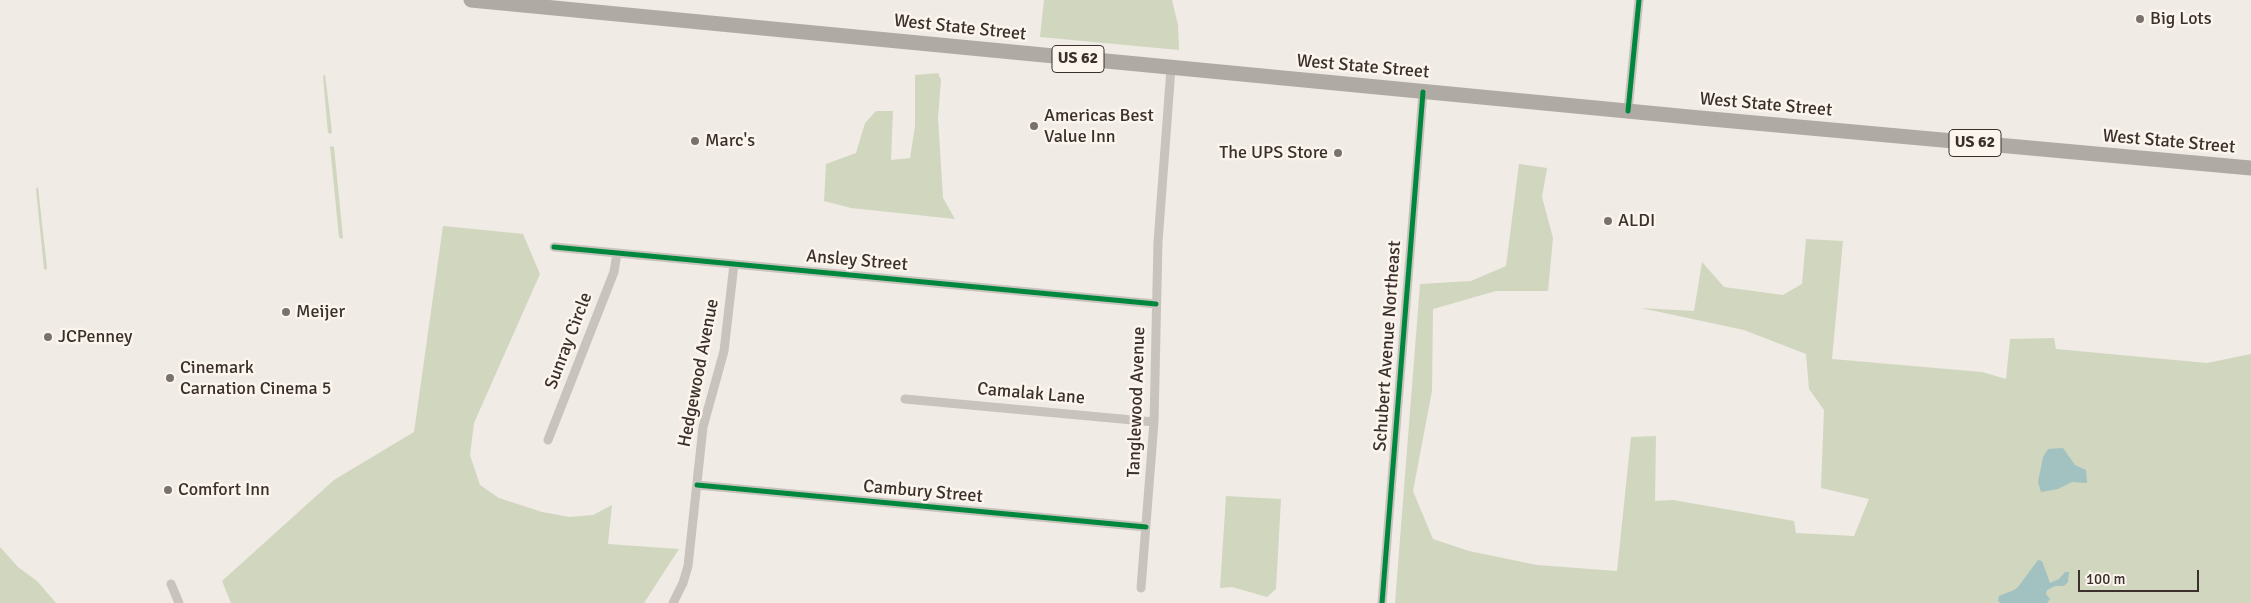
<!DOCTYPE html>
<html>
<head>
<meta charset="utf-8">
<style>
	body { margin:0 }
	#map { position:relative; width:2251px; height:603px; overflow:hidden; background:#f0ebe5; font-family:Signika,sans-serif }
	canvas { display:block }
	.scale { position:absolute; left:2078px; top:570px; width:121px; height:22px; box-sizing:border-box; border:2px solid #3b302b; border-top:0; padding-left:6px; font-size:15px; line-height:18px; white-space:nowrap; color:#3b302b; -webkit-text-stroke:4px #fbf5ee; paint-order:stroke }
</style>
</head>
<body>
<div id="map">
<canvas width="2251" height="603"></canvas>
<div class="scale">100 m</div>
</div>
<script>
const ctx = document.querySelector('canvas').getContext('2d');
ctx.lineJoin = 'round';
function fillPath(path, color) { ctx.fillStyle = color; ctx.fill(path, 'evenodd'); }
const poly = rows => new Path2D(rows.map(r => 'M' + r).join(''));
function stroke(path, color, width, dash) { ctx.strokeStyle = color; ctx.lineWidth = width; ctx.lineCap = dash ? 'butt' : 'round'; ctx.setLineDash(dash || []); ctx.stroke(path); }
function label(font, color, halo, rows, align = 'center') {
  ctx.font = font + ' Signika,sans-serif'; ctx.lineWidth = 5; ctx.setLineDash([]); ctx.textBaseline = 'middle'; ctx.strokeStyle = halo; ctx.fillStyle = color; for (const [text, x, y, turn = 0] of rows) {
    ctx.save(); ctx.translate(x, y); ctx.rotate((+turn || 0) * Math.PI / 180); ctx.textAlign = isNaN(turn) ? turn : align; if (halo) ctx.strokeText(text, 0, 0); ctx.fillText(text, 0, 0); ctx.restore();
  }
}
const green = poly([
	[1044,0,1172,0,1178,25,1179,50,1040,37],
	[938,73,941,80,938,118,943,198,955,219,851,208,824,201,826,164,856,153,865,123,876,111,893,111,891,160,910,158,915,126,915,75],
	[325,74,332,132,331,134,328,133,323,77],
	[330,146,334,147,343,238,341,239,339,237],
	[1519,164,1547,168,1542,197,1553,238,1548,291,1496,291,1433,309,1432,391,1413,491,1433,539,1469,551,1537,565,1617,571,1631,437,1656,436,1655,501,1673,500,1794,521,1796,533,1854,536,1869,499,1821,488,1824,410,1809,389,1806,354,1744,330,1641,308,1694,311,1702,262,1724,287,1783,295,1802,284,1806,239,1843,241,1832,359,1982,372,2006,379,2010,339,2054,338,2056,349,2207,363,2251,354,2251,603,1395,603,1420,284,1471,281,1506,266],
	[38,187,47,268,46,270,44,269,36,189],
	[443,226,523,234,540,274,474,423,470,455,480,485,499,498,542,512,570,517,593,515,612,505,608,544,679,549,644,603,231,603,222,581,334,480,414,432],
	[1226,496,1281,499,1276,589,1267,597,1232,587,1220,588],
	[0,547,18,567,37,581,56,603,0,603]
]);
const water = poly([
	[2063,448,2075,465,2086,470,2087,483,2072,482,2058,489,2041,492,2038,482,2043,457,2048,449],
	[2038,560,2042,561,2050,583,2059,579,2065,572,2069,572,2068,582,2064,586,2055,586,2047,590,2046,594,2050,599,2047,603,2001,603,1998,601,1999,596,2014,590,2018,587]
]);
const street = poly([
	[1628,111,1639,0],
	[554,247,1156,304],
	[905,399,1154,422],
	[548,440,614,272,617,253],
	[697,485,1146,527],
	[171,584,179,603],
	[1141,588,1154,422,1158,242,1171,68],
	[673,603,683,583,688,566,703,427,724,351,734,264],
	[1382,603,1423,92]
]);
const highway = poly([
	[471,0,1700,118,2251,168]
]);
const cycleway = poly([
	[1628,111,1639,0],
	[554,247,1156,304],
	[697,485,1146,527],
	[1382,603,1423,92]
]);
const markers = [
	[2140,19,5,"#7a716c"],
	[1034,126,5,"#7a716c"],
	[695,141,5,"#7a716c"],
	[1338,153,5,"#7a716c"],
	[1608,221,5,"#7a716c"],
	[286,312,5,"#7a716c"],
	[48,337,5,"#7a716c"],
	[170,378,5,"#7a716c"],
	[168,490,5,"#7a716c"]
];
const shields = [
	[1078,59,52],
	[1975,143,52]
];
const shieldNames = [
	["US 62",1078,59],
	["US 62",1975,143]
];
const poiNames = [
	["Big Lots",2150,19],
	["Americas Best",1044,116],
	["Value Inn",1044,137],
	["Marc's",705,141],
	["The UPS Store",1328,153,"right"],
	["ALDI",1618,221],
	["Meijer",296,312],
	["JCPenney",58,337],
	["Cinemark",180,368],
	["Carnation Cinema 5",180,389],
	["Comfort Inn",178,490]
];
const streetNames = [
	["West State Street",960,28,6],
	["West State Street",1363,67,5],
	["West State Street",1766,105,5],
	["West State Street",2169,142,5],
	["Ansley Street",857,261,5],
	["Sunray Circle",569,341,-69],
	["Schubert Avenue Northeast",1388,346,-86],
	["Hedgewood Avenue",699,373,-79],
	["Camalak Lane",1031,394,5],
	["Tanglewood Avenue",1137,402,-88],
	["Cambury Street",923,492,5]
];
fillPath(green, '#d1d6bf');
fillPath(water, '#a1c2c1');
stroke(street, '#c9c3be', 9);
stroke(highway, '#afaaa4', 15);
stroke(cycleway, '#00873e', 5);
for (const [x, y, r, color] of markers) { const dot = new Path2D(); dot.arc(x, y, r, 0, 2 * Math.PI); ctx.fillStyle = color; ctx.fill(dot); stroke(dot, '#fbf5ee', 2); }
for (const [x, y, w] of shields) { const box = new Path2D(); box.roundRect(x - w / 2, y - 13.5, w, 27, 4); ctx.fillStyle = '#fbf5ee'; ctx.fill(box); stroke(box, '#3b302b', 1); }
label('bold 16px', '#3b302b', null, shieldNames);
label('18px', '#3b302b', '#fbf5ee', poiNames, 'left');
label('18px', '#3b302b', '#fbf5ee', streetNames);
</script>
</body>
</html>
